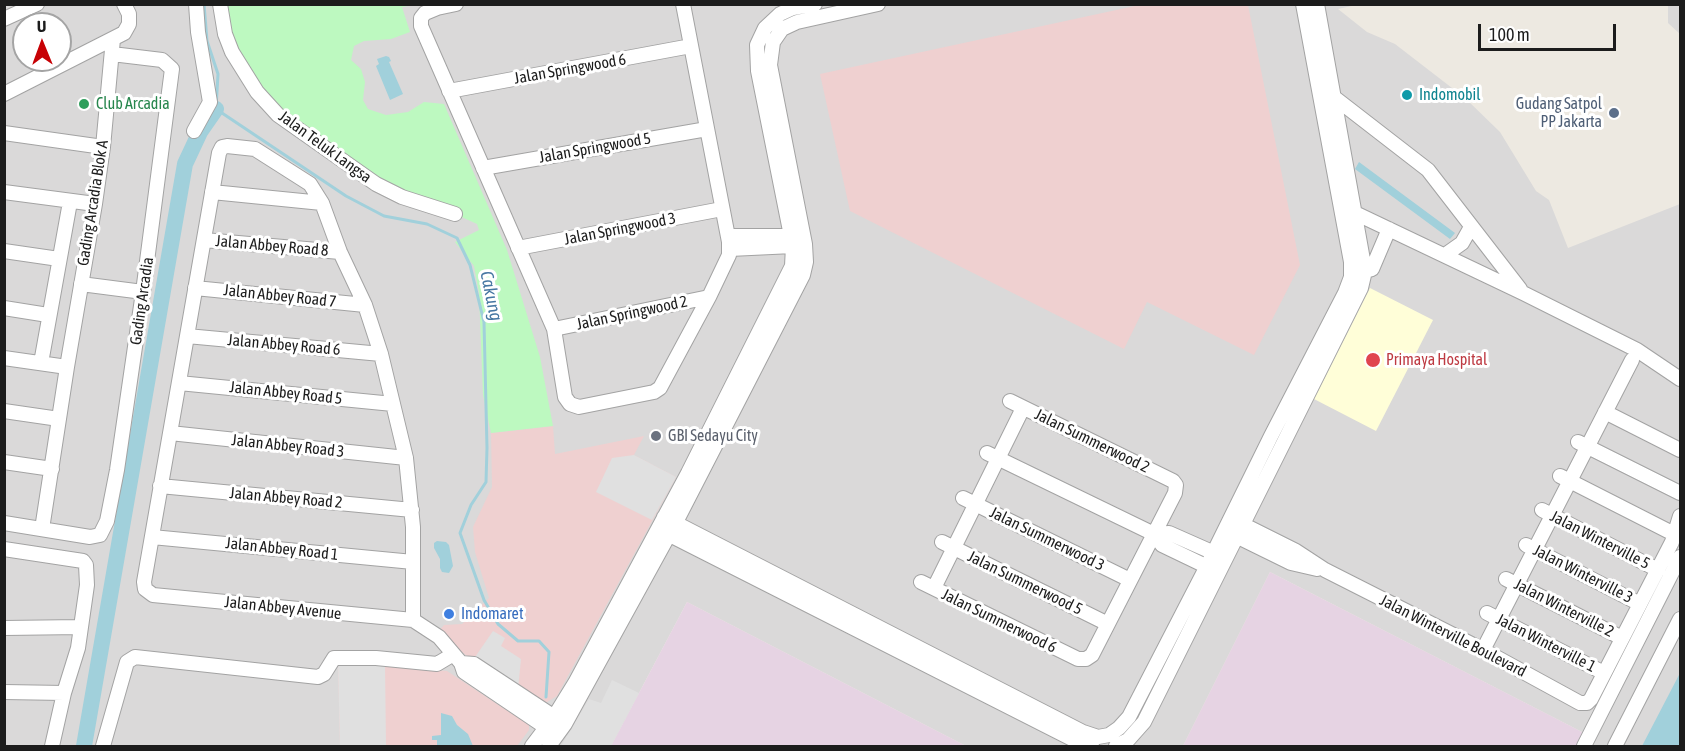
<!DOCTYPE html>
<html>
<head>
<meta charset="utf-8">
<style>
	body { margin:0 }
	#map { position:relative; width:1685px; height:751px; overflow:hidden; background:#ede9e1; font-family:"Asap Condensed",sans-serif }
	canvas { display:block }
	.frame { position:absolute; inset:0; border:6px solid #1c1c1c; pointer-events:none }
	.north { position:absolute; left:12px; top:12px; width:60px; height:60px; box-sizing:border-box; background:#fff; border:2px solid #a4a4a4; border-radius:50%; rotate:359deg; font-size:16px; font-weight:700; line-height:24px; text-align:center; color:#1c1c1c }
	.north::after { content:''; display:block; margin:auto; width:21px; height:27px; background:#c70105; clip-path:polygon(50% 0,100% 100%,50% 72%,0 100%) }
	.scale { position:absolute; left:1478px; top:24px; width:138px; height:27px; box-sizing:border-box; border:3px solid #1c1c1c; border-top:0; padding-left:8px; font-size:18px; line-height:21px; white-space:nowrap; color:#1c1c1c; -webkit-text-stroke:4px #fff; paint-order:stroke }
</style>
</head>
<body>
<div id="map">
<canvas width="1685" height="751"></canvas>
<div class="frame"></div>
<div class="north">U</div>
<div class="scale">100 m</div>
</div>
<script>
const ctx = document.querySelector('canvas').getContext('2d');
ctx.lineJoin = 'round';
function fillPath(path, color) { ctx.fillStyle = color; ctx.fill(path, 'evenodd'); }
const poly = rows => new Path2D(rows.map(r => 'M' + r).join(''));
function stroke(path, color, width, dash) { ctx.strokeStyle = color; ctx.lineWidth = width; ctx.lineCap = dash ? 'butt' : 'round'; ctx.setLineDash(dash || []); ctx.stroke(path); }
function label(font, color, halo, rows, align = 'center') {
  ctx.font = font + ' "Asap Condensed",sans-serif'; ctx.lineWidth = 6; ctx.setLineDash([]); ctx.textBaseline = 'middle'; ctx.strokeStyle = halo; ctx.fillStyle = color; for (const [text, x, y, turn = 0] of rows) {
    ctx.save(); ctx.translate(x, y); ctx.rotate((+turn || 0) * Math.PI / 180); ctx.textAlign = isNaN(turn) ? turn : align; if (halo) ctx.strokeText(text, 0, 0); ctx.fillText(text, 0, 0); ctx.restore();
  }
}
const residential = poly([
	[4,5,1356,5,1338,9,1367,32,1395,44,1465,98,1500,132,1536,191,1549,200,1568,248,1680,204,1680,746,1576,746,1584,733,1270,572,1183,746,966,746,687,602,611,746,5,746],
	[24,24,60,24,60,60,24,60],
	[1668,5,1680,5,1680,34,1668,23]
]);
const commercial = poly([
	[1144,4,1248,5,1300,265,1254,355,1147,302,1124,349,850,211,820,74],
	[553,426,555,454,644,436,634,455,676,477,557,696,547,702,538,702,468,657,438,632,444,625,462,624,489,598,475,552,473,527,492,487,491,433],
	[338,662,447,671,529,725,529,730,517,746,340,746]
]);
const industrial = poly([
	[1270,572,1584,733,1576,746,1183,746],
	[687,602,966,746,611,746]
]);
const education = poly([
	[1370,288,1433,320,1376,431,1314,399]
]);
const park = poly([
	[218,5,413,5,402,7,410,32,391,39,364,41,354,46,351,60,361,69,365,82,363,100,368,109,386,115,408,112,424,102,444,104,507,250,540,357,553,426,491,433,483,395,479,293,474,266,455,242,479,230,477,224,446,210,396,197,268,111,245,77]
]);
const parking = poly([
	[634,455,676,477,652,520,596,492,612,458],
	[493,631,505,638,501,646,521,659,518,689,473,660],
	[338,662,385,666,386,746,340,746],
	[612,680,639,693,611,746,561,746,589,699,601,703]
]);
const water = poly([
	[386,56,389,57,391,61,389,62,403,94,390,100,376,66,379,64,377,59],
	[1359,162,1455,233,1450,239,1355,169],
	[437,541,446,542,449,545,453,566,449,573,442,572,440,568,440,559,434,548,434,543],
	[1680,673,1680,746,1642,746],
	[441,713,452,716,457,725,468,734,473,746,437,746,437,740,432,740,432,736,441,735]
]);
const stream = poly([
	[204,4,207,41,218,74,216,109,346,196,384,216,427,224,457,238,470,265,484,322,487,448,486,482,471,505,460,533,484,600,498,624,518,641,539,641,549,652,546,697]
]);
const river = poly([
	[84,746,185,164,200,132,216,109]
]);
const minor = poly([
	[220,4,225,34,232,52,257,92,278,115,376,184,402,197,455,214],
	[456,4,437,8,425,13,421,18,421,26,554,329,565,397,570,404,579,407,654,392,660,388,709,297,729,255,729,242,683,4],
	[4,19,37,4],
	[449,91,691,46],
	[4,94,124,33,129,24,129,14,124,4],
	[1335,98,1428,170,1520,289],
	[194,131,210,102,198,32,196,4],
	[4,133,103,147],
	[483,168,707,129],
	[4,192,95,204],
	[212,192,322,203],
	[1350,215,1355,213,1523,293,1637,350,1680,379],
	[728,236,797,236],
	[204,240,340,252],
	[518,248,722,209],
	[730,249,793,246],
	[4,251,59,259],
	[1445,255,1462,243,1471,227],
	[1365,271,1372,269,1389,229],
	[81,284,143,292],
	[195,288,365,305],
	[4,308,48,315],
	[554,329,709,297],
	[187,336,381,354],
	[4,358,67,367],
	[41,363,70,202],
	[179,383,393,404],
	[4,411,59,419],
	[1605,412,1680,450],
	[170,433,406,458],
	[1578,442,1680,493],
	[987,453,1154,534,1169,533,1221,556],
	[4,462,52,469],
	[1560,476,1674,534],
	[160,486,412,510],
	[963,498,1130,580],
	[1542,510,1658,570],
	[664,517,1083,732,1098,737,1109,735,1119,728,1129,717,1207,566,1271,436,1345,293,1351,277,1351,262,1303,4],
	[4,523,90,537,100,535,107,521,117,470,143,292,172,69,162,60,112,54],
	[1242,524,1296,551,1325,570,1483,650,1580,703,1587,703,1591,699,1672,542,1680,516],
	[42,529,67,367,95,204,103,147,113,39],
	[662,531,1082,744,1092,746],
	[1154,534,1162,545,1214,570],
	[1236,536,1291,563,1317,569],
	[152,537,413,562],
	[942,542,1108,624],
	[1526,545,1640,604],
	[4,549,83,561,86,565,87,585,78,648,64,693,52,746],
	[1506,579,1622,638],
	[921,582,1078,659,1086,659,1092,655,1175,493,1176,485,1173,481,1010,401],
	[934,588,1023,408],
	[1487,613,1604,673],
	[413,620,413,527,406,458,381,354,365,305,340,252,322,203,310,184,255,149,227,146,222,147,219,153,144,582,145,589,153,595,413,620,439,637,461,663,464,672,557,735],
	[4,628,81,627],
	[1483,650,1632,360],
	[461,663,474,664,562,722],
	[4,692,64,693],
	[103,746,127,662,135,657,318,677,324,674,334,658,376,658,437,664,452,655],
	[532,746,554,717,575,683,688,473,792,266,793,246,758,71,757,45,765,28,780,14,793,8,815,4],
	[549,746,565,724,676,522,803,275,806,262,805,244,770,65,773,42,782,29,797,22,878,4],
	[1116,746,1128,740,1144,722,1361,288,1365,271,1317,4],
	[1584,746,1680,557],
	[1615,746,1680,619]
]);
const markers = [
	[1407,95,6,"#0f9aa8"],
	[84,104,6,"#2e9e5b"],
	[1614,113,6,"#5c6f8a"],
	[1373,360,8,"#e0444e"],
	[656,436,6,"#6b7280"],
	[449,614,6,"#3f7fe0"]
];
const streetNames = [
	["Jalan Springwood 6",570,69,-10],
	["Jalan Teluk Langsa",325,147,36],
	["Jalan Springwood 5",595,148,-10],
	["Gading Arcadia Blok A",93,203,-81],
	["Jalan Springwood 3",620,229,-11],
	["Jalan Abbey Road 8",272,246,5],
	["Jalan Abbey Road 7",280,296,6],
	["Gading Arcadia",142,301,-82],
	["Jalan Springwood 2",632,313,-12],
	["Jalan Abbey Road 6",284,345,5],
	["Jalan Abbey Road 5",286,393,6],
	["Jalan Summerwood 2",1092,441,26],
	["Jalan Abbey Road 3",288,446,6],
	["Jalan Abbey Road 2",286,498,5],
	["Jalan Summerwood 3",1047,539,26],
	["Jalan Winterville 5",1600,540,27],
	["Jalan Abbey Road 1",282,549,6],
	["Jalan Winterville 3",1583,574,27],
	["Jalan Summerwood 5",1025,583,26],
	["Jalan Abbey Avenue",283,608,6],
	["Jalan Winterville 2",1564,608,27],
	["Jalan Summerwood 6",999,621,26],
	["Jalan Winterville Boulevard",1453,636,27],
	["Jalan Winterville 1",1546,643,27]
];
const cultureNames = [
	["Indomobil",1419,95]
];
const leisureNames = [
	["Club Arcadia",96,104]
];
const serviceNames = [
	["Gudang Satpol",1602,104],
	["PP Jakarta",1602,122]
];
const healthNames = [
	["Primaya Hospital",1386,360]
];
const worshipNames = [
	["GBI Sedayu City",668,436]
];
const shopNames = [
	["Indomaret",461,614]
];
const waterNames = [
	["Cakung",491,296,78]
];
fillPath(residential, '#dad9d9');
fillPath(commercial, '#efd0d0');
fillPath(industrial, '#e6d3e3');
fillPath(education, '#fffed8');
fillPath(park, '#bdf9c0');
fillPath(parking, '#e0e0e0');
fillPath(water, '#a1d0db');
stroke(stream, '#a1d0db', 3);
stroke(river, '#a1d0db', 16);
stroke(minor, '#a3a3a3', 16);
stroke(minor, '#fff', 14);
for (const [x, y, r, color] of markers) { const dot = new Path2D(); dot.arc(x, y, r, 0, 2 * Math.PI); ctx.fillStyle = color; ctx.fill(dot); stroke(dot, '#fff', 2); }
label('16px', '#1c1c1c', '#fff', streetNames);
label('16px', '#0d838f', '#fff', cultureNames, 'left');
label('16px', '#27864d', '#fff', leisureNames, 'left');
label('16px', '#4e5e75', '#fff', serviceNames, 'right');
label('16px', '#be3a42', '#fff', healthNames, 'left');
label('16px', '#5b616d', '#fff', worshipNames, 'left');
label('16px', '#366cbe', '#fff', shopNames, 'left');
label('italic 18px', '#4677a2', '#fff', waterNames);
</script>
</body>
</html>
